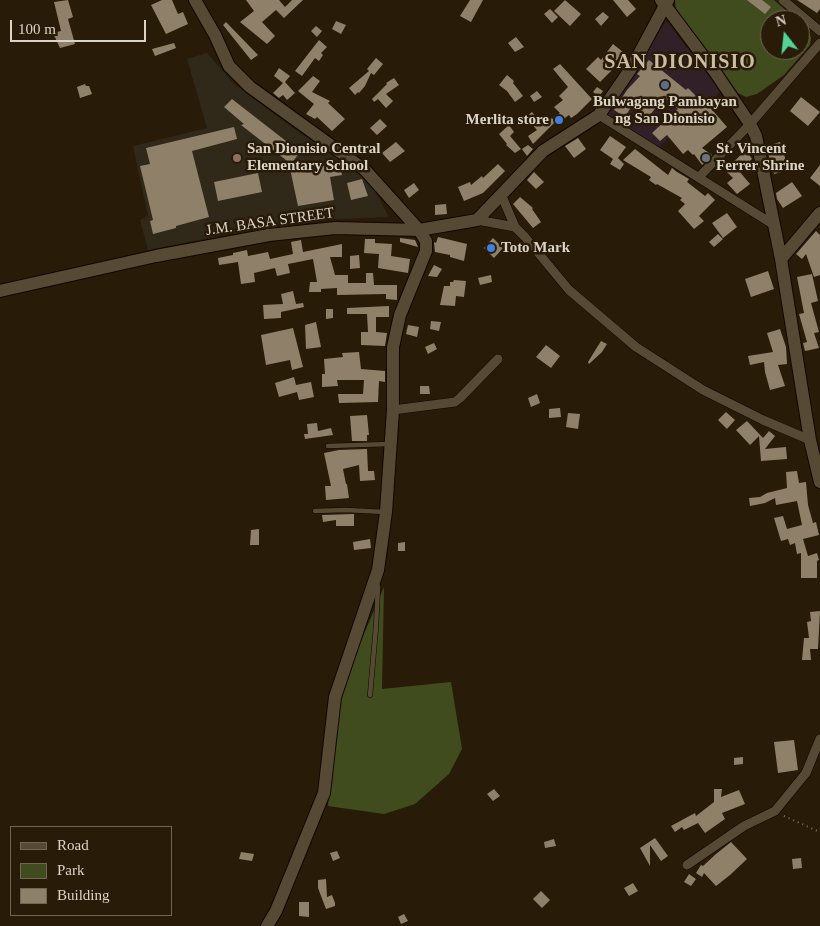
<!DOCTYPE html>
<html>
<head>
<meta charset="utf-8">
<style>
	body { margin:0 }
	#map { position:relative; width:820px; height:926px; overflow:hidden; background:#281c08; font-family:Georgia,serif }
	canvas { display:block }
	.legend { position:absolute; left:10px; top:826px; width:162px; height:90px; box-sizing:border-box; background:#281c08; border:1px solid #706654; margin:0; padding:6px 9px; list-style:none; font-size:15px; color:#dcd4c7 }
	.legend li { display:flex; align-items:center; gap:10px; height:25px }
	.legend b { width:25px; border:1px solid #706654 }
	.north { position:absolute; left:760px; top:10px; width:50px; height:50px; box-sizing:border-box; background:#281c08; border:1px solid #706654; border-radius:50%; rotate:344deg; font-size:14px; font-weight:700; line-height:20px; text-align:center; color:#dcd4c7 }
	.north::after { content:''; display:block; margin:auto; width:18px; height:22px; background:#52d397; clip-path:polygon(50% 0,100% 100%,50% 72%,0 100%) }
	.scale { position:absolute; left:10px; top:20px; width:136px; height:22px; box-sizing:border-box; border:2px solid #dcd4c7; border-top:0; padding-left:6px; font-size:15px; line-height:18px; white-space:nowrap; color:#dcd4c7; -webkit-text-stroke:4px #281c08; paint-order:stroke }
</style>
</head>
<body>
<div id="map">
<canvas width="820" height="926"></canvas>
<ul class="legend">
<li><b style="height:6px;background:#574a34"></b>Road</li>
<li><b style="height:14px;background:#414c1e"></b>Park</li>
<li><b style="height:14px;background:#8f8169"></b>Building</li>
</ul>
<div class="north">N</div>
<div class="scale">100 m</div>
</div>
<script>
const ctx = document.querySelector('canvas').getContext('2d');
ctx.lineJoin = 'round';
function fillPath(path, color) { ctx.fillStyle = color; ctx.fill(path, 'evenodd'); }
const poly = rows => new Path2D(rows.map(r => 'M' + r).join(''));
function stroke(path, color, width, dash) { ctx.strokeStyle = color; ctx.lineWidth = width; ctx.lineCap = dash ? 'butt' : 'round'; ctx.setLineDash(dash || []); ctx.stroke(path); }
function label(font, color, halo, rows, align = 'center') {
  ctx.font = font + ' Georgia,serif'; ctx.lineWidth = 5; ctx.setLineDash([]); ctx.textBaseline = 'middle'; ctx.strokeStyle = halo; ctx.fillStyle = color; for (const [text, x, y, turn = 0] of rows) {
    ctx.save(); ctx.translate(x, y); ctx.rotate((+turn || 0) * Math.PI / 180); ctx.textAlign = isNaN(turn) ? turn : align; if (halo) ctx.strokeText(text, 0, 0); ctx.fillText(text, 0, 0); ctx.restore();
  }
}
const commercial = poly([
	[666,21,721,91,659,147,606,114]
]);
const education = poly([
	[207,53,234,84,300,133,357,169,375,191,389,217,312,220,259,228,148,250,140,220,148,216,133,146,207,128,187,59]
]);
const green = poly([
	[675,0,774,0,797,20,770,20,770,50,800,50,800,23,808,30,811,38,810,45,784,75,757,94,746,97,738,93,676,12],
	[384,587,382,689,451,682,462,749,449,774,415,804,384,814,328,806,335,710,352,662]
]);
const building = poly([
	[68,0,73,17,68,19,75,44,60,48,53,33,61,31,54,2],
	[162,0,172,0,178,14,183,12,188,24,166,34,151,5],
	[246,0,279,0,285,7,292,0,303,0,284,18,276,10,262,22,275,36,267,44,240,22,254,11],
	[470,0,483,0,471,22,460,16],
	[565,0,581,14,570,26,554,11],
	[613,0,628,0,636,9,627,17],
	[747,0,762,0,771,7,765,14],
	[797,0,820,0,820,9,817,13],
	[550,9,558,17,552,23,544,14],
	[603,12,609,17,601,26,595,19],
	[336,21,346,25,341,34,332,29],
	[226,22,258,55,251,60,223,25],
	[316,26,322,31,317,37,311,31],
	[516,37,524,47,515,52,508,43],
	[319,40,327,47,321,53,323,55,319,61,315,58,302,76,295,71],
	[174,43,176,48,155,56,152,49],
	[613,44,623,52,610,69,612,70,600,82,586,69,598,57,601,60],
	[376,58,383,64,374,75,371,73,365,86,359,93,358,92,355,95,349,88,369,71,367,69],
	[649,60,686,90,688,88,707,107,708,105,727,127,702,148,712,155,702,165,694,154,693,155,688,150,683,154,667,135,660,141,652,133,678,109,664,97,647,119,631,107,625,117,614,110,627,90,640,76,637,74],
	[560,64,592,99,577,114,571,118,569,115,558,123,554,117,560,113,554,107,563,100,559,96,568,87,553,69],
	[279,68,290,76,285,82,295,93,287,100,283,95,279,98,273,93,283,83,274,76],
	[507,75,514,81,513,83,523,96,515,102,507,91,499,85],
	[313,76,320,81,312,92,330,101,328,103,345,119,332,131,317,117,315,119,306,114,314,104,298,91],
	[394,78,399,85,386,94,393,101,386,108,378,99,374,102,372,99,387,84,386,83],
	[85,84,86,86,89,86,92,94,80,98,77,87],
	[597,87,603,91,599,97,593,92],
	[537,91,542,97,534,102,530,96],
	[801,97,820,112,808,126,790,111],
	[232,99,300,152,291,164,241,125,244,124,224,107],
	[532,112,538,119,542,117,547,122,552,118,555,122,533,144,528,136,537,130,526,117],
	[380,119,387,126,377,135,370,128],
	[509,125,514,132,510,136,521,149,515,153,506,145,507,144,499,134],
	[234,127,237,139,192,151,209,217,176,226,176,228,153,234,150,221,153,220,140,166,150,164,146,148],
	[610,136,626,147,618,158,624,164,620,170,610,164,613,159,600,150],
	[578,138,586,149,574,158,565,146],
	[396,142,405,151,390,162,382,153],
	[780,142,789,170,774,174,766,146],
	[528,145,533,149,527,156,522,149],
	[635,149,668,175,672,168,677,172,689,179,687,182,705,196,708,193,715,200,699,216,704,221,694,229,678,211,685,204,680,200,682,198,657,184,656,185,649,180,651,177,623,160],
	[746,150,752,159,739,171,750,184,737,194,727,183,733,178,725,170],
	[306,161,308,169,340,163,342,175,330,177,334,200,298,206,289,164],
	[498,164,505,171,483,193,464,201,458,187,470,182,471,185,482,176,483,178],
	[820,165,820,186,810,178],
	[534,172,544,182,536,189,527,180],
	[258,173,262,192,218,201,214,182],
	[362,179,368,196,351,200,347,183],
	[792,182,802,196,783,208,777,199,776,193],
	[414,183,419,190,409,198,404,190],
	[520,197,533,208,532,209,541,222,533,228,513,204],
	[446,204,447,214,435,215,435,205],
	[727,213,737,227,723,238,712,223],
	[816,231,820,235,820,275,814,277,806,254,802,259,796,254],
	[718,234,723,239,714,247,709,242],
	[438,237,467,244,464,261,450,257,450,255,435,252,434,242,436,243],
	[400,238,415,240,418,247,400,242],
	[493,238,503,248,494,258,484,248],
	[365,239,375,239,375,243,392,244,391,256,410,259,408,273,378,268,379,254,364,253],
	[301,240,303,252,342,244,342,257,330,257,335,275,348,275,348,283,366,283,366,273,373,273,374,285,397,285,397,300,386,299,386,294,337,295,337,288,321,289,321,292,309,292,310,282,317,282,313,259,288,264,290,273,277,276,275,268,254,273,255,282,241,284,238,262,219,265,218,258,233,255,233,253,247,250,248,256,268,252,270,259,293,254,291,242],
	[359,255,360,268,350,269,350,256],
	[434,265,442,269,437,277,428,276],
	[768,271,774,289,751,297,745,279],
	[812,274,818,301,811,303,819,332,814,333,819,348,805,351,803,343,807,342,799,314,804,313,797,277],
	[491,275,492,282,480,285,478,278],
	[454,280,466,281,464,297,456,296,455,306,440,305,444,286,450,286,450,282,453,282],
	[293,291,296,304,303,303,304,307,281,312,281,318,264,319,263,305,283,304,281,294],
	[389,306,389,317,376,317,376,332,387,333,385,346,361,345,361,332,368,332,367,314,347,314,347,308],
	[326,309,333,309,333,318,326,319],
	[431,321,441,322,439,331,430,329],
	[316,322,321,347,306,349,305,325],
	[408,325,419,327,417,337,406,334],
	[293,328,303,367,292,370,290,360,266,365,261,335],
	[780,329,786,347,787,364,778,365,785,386,770,390,765,372,764,362,750,365,748,356,773,352,767,333],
	[601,341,607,344,602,352,589,364,588,362],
	[434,343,437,349,428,354,425,347],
	[546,345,560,356,551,368,536,357],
	[359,352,361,369,385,371,385,382,379,381,378,402,339,403,338,394,363,394,364,380,337,380,338,386,322,387,322,374,325,374,324,359,343,357,342,353],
	[294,377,296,385,311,382,314,397,299,400,297,392,279,397,275,383],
	[420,386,429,386,430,394,420,394],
	[537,394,540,403,531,407,528,398],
	[560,408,561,417,549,418,549,409],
	[726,412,735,420,727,429,718,420],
	[568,413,580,414,578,429,566,427],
	[367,415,369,435,367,435,367,441,352,441,350,416],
	[747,421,763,438,769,431,775,436,765,449,786,447,787,459,761,461,759,436,750,445,736,430],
	[317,423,318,431,331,428,333,435,305,439,304,434,308,434,307,424],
	[367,449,368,471,374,471,375,480,360,481,359,465,343,469,346,484,347,484,349,498,326,500,325,486,331,486,324,453,339,450],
	[797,471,799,483,806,482,808,505,813,523,816,522,819,535,803,539,808,556,817,553,819,560,817,561,817,578,801,578,801,553,797,554,795,543,790,545,788,539,781,541,774,518,783,516,787,529,802,525,797,501,776,505,775,498,765,503,750,506,749,498,760,497,767,493,787,488,786,472],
	[354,514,354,526,336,526,336,520,323,522,322,515],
	[259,529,259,545,250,545,251,530],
	[370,539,371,548,354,550,353,542],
	[405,542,405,551,398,551,398,543],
	[820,611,818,649,810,649,811,660,802,660,804,638,809,638,807,622,811,621,810,612],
	[794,740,798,770,778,773,774,742],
	[743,757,743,764,734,765,734,758],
	[494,789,500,796,493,801,487,794],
	[714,789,722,789,721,797,739,790,745,804,722,813,725,819,705,833,698,823,684,830,682,827,675,832,671,826,695,813,696,816,714,802],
	[655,838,668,856,661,861,650,845,650,866,640,848],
	[554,839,556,846,545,848,544,842],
	[731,842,747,859,730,875,716,886,704,873,702,877,696,873,701,865,703,866,716,854],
	[337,851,340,858,333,861,330,853],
	[241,852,254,854,252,861,239,859],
	[801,858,802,868,793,869,792,859],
	[689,874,696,879,691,886,684,882],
	[326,879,327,897,332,895,335,903,335,906,326,909,318,888,318,880],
	[633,883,638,891,629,896,624,888],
	[541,891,550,900,542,908,533,899],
	[299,902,309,902,309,917,299,916],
	[404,914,408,921,401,924,398,917]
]);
const path = poly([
	[784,816,820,832]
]);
const lane = poly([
	[328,446,389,444],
	[315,511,346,510,384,512],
	[370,695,376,627,378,586]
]);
const street = poly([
	[783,0,820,31],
	[599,115,774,225],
	[699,177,750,124,820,43],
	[501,194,515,227],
	[477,220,515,227,525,237,569,290,636,347,703,390,763,420,810,440],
	[393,410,455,402,460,398,498,359],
	[687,865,744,826,775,811,806,773,820,739]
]);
const secondary = poly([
	[195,0,215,35,229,66,250,87,365,170,419,230,426,241,426,251,400,315,393,347,393,410,386,512,378,570,335,697,324,793,276,911,267,926],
	[661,0,715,72,750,124,756,136,781,259,810,440,820,482],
	[781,259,820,213],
	[0,291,156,256,269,235,335,228,419,230,477,220,543,151,599,115,632,67,668,0]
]);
const markers = [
	[665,85,5,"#5c6f8a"],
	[559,120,5,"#3f7fe0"],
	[237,158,5,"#8d6e63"],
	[706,158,5,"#6b7280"],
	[491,248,5,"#3f7fe0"]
];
const poiNames = [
	["Bulwagang Pambayan",665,102,"center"],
	["ng San Dionisio",665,119,"center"],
	["Merlita store",549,120,"right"],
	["San Dionisio Central",247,149],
	["Elementary School",247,166],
	["St. Vincent",716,149],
	["Ferrer Shrine",716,166],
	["Toto Mark",501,248]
];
const streetNames = [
	["J.M. BASA STREET",270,222,-8]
];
const districtNames = [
	["SAN DIONISIO",680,63]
];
fillPath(commercial, '#312028');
fillPath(education, '#302818');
fillPath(green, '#414c1e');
fillPath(building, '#8f8169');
stroke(lane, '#110600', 5.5);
stroke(street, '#110600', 10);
stroke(secondary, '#110600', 14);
stroke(path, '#7c7261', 2, [1, 4]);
stroke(lane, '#574a34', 4.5);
stroke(street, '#574a34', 9);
stroke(secondary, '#574a34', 12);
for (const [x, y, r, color] of markers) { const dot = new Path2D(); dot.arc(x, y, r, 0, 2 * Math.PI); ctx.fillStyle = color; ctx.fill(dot); stroke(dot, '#281c08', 2); }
label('bold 15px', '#dcd4c7', '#281c08', poiNames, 'left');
label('15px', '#dcd4c7', '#281c08', streetNames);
ctx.letterSpacing = '1px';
label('bold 20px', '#ccbca4', '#281c08', districtNames);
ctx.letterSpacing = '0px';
</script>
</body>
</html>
